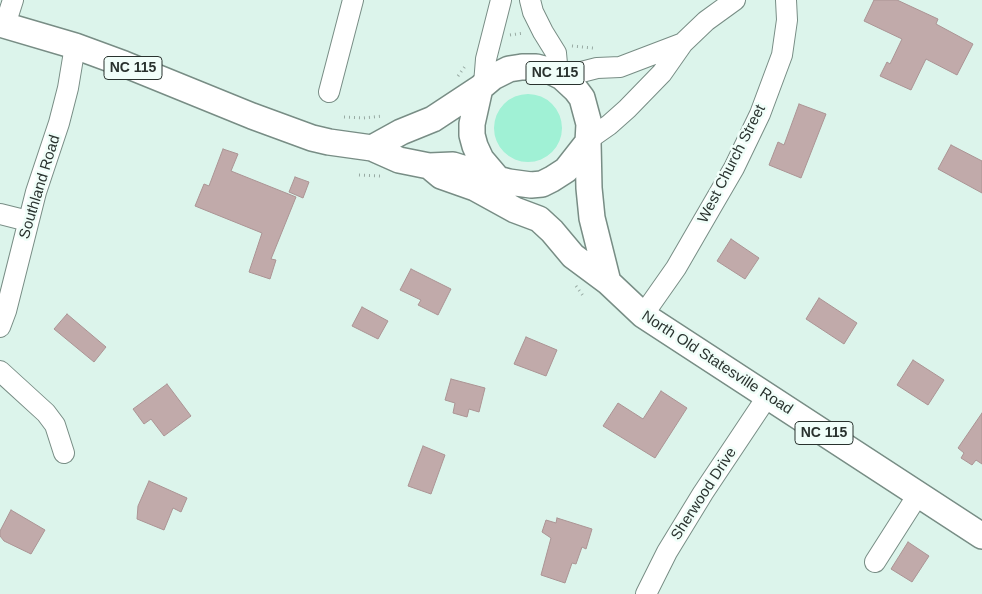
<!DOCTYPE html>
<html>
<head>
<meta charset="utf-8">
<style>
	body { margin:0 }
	canvas { display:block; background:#dcf4eb }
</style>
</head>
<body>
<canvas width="982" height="594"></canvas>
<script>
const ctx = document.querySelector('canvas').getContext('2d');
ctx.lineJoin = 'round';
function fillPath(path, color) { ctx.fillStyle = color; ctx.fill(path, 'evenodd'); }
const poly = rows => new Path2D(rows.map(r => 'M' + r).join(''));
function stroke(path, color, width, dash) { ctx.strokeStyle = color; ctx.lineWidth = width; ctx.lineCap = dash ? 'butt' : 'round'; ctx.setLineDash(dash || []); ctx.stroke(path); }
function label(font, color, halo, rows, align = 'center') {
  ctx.font = font + ' Helvetica,sans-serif'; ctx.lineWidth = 5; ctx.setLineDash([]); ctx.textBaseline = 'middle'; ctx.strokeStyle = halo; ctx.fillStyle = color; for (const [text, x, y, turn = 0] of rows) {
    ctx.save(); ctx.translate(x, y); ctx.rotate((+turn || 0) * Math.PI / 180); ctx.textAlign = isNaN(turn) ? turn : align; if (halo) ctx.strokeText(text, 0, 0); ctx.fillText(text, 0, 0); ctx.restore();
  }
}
const green = poly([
	'494 128a34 34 0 1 1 68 0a34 34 0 1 1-68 0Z'
]);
const building = poly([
	[874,0,897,0,938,19,936,24,973,44,957,75,926,59,911,90,880,76,887,62,890,64,902,39,864,21,874,0],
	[799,104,826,114,801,178,769,165,778,142,784,145,799,104],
	[951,145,982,161,982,193,938,169,951,145],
	[223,149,238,154,231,171,296,197,271,259,276,260,270,279,249,272,262,233,195,206,204,184,209,186,223,149],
	[295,177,309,182,303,198,289,192,295,177],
	[731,239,759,258,745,279,717,261,731,239],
	[411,269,451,289,438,315,418,305,421,300,400,290,411,269],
	[819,298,857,323,844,344,806,319,819,298],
	[362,307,388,321,378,339,352,326,362,307],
	[67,314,106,347,94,362,54,329,67,314],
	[526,337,557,350,546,376,514,364,526,337],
	[913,360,944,380,928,405,897,385,913,360],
	[451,379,485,388,479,412,469,409,467,417,453,413,455,403,445,400,451,379],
	[167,384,191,416,164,436,151,419,144,424,133,409,167,384],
	[661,391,687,408,655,458,603,426,618,403,643,419,661,391],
	[982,413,982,464,976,460,972,465,961,458,964,453,958,448,982,413],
	[423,446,445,455,431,494,408,486,423,446],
	[149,481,187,498,181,512,173,508,164,530,137,519,138,506,149,481],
	[11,510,45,530,31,554,4,541,0,536,0,531,11,510],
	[557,518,592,529,586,549,582,547,576,564,572,563,565,583,541,575,551,538,542,532,546,520,556,523,557,518],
	[908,542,929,556,912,582,891,569,908,542]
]);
const path = poly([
	[510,35,524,33],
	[572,46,593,48],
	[458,76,466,65],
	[344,117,363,118,383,116],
	[359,175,381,176],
	[576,286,584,297]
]);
const minor = poly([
	[530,0,533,12,543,32,556,53,558,75],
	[5,25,13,0],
	[562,77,597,68,620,67,683,43],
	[484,84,486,59,501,0],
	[329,92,353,0],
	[589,139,609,125,627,109,662,73,683,43,706,21,735,0],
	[0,214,28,221],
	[643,315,676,268,709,211,734,168,760,114,782,55,787,20,786,0],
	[0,327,6,311,36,192,59,123,68,88,75,46],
	[0,371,46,413,55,425,64,453],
	[875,562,919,493],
	[646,594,667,552,703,493,767,397]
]);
const major = poly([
	[0,24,75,46,124,64,252,116,312,138,329,142,372,148,399,160,429,166,453,165,498,179],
	[522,67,536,67,548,70,562,77,576,90,582,98,589,124,588,142,566,170,552,179,542,184,531,185,509,182,498,179,481,159,475,146,472,135,472,124,480,88,493,77,509,69,522,67],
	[588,142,589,188,592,218,608,282],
	[372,148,401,132,433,119,480,88],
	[429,166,441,176,475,188,515,210,539,219,552,231,573,256,608,282,643,315,982,536]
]);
const shields = [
	[133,68,58],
	[555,73,58],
	[824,433,58]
];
const shieldNames = [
	["NC 115",133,68],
	["NC 115",555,73],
	["NC 115",824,433]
];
const streetNames = [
	["West Church Street",732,164,-63],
	["Southland Road",40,187,-73],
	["North Old Statesville Road",717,363,33],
	["Sherwood Drive",704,494,-57]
];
fillPath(green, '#a0f1d5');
fillPath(building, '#c1aaaa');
stroke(building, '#ab9494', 1);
stroke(minor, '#788d85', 22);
stroke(major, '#788d85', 28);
stroke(path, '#98aaa3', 3, [1, 4]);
stroke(minor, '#fff', 20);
stroke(major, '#fff', 25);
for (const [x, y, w] of shields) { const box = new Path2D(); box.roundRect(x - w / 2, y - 11.5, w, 23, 4); ctx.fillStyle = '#f0fef9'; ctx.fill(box); stroke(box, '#29322e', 1); }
label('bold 14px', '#29322e', null, shieldNames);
label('15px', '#29322e', '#f0fef9', streetNames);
</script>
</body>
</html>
